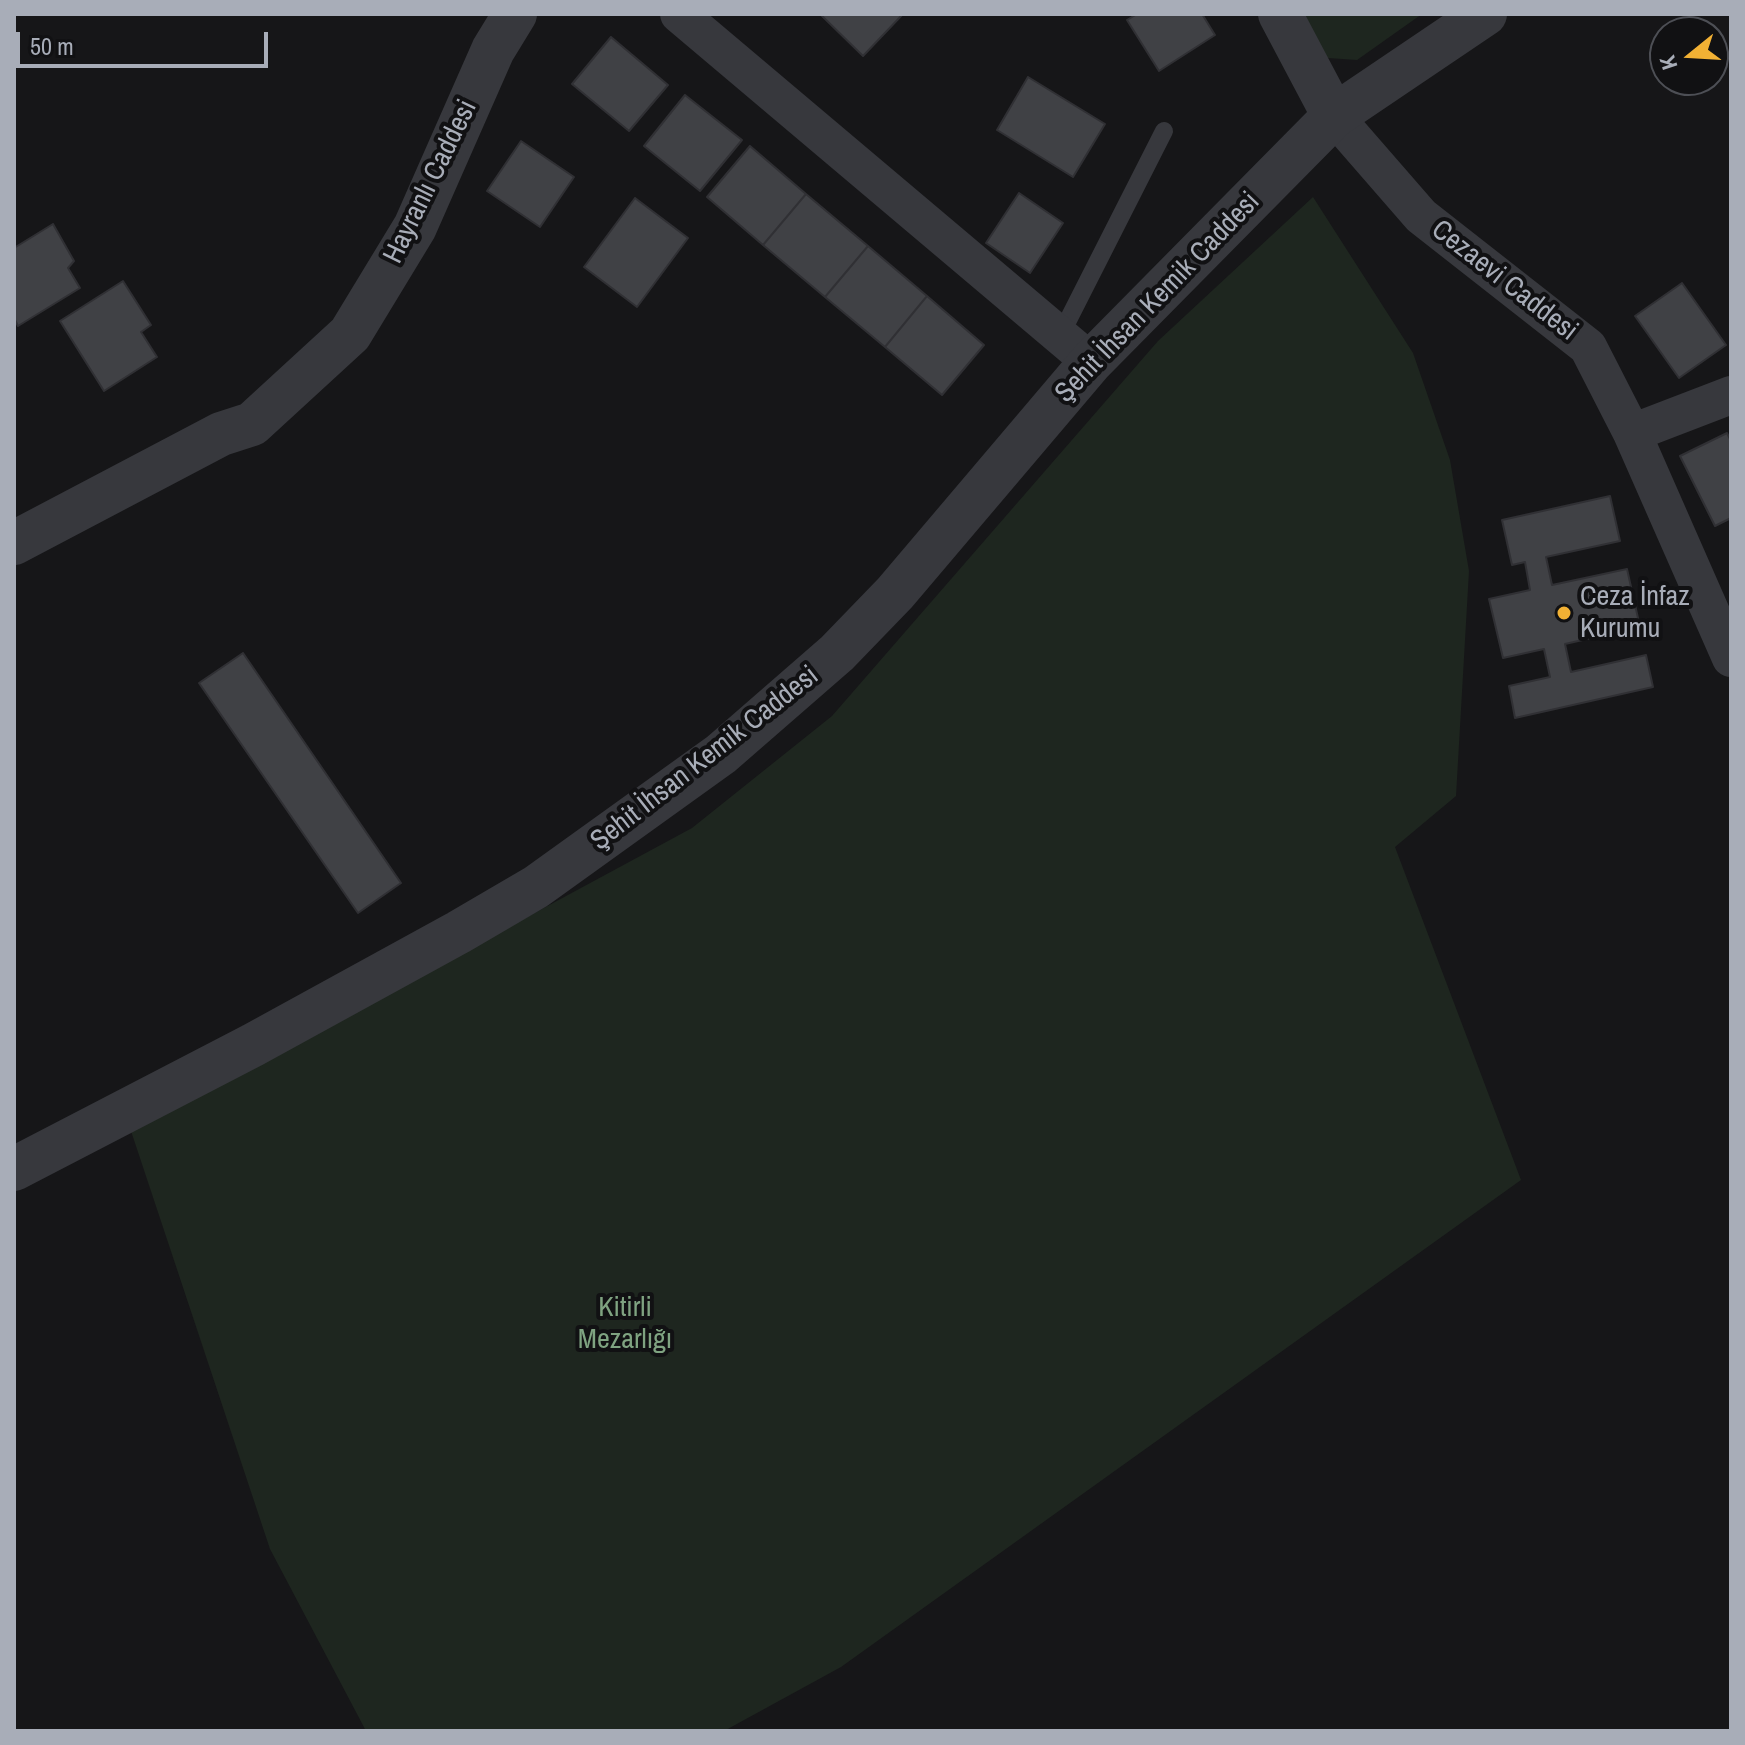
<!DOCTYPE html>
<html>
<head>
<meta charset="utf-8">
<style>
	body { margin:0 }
	#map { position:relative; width:1745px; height:1745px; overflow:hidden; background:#161618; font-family:"Archivo Narrow",sans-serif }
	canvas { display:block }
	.frame { position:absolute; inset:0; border:16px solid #a8adb8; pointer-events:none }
	.north { position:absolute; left:1649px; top:16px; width:80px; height:80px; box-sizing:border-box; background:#111113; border:2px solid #4d4f55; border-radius:50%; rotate:252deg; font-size:22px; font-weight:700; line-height:32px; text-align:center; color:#a8adb8 }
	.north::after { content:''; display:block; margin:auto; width:28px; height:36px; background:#f2b134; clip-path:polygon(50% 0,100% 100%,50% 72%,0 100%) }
	.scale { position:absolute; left:16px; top:32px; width:252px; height:36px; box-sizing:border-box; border:4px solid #a8adb8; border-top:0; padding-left:10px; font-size:24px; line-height:28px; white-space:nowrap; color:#a8adb8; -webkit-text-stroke:6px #111113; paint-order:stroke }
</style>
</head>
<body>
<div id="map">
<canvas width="1745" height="1745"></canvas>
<div class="frame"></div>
<div class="north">K</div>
<div class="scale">50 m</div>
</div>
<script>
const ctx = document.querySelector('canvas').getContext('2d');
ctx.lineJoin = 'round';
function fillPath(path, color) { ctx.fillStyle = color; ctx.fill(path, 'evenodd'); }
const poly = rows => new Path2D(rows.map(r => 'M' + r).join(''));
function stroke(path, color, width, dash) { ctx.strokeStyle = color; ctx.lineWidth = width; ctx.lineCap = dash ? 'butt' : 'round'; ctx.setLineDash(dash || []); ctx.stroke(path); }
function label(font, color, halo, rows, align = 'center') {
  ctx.font = font + ' "Archivo Narrow",sans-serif'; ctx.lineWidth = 8; ctx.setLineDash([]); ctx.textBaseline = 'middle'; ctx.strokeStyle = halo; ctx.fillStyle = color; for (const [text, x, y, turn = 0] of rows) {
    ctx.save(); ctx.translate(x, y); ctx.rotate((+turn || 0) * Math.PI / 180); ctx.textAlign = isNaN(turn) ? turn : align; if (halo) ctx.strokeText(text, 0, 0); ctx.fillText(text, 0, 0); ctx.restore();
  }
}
const green = poly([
	[1300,14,1422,14,1357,60,1328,58,1314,43],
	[1313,197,1413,353,1450,460,1469,571,1456,796,1395,847,1521,1180,841,1667,724,1731,366,1731,270,1549,131,1131,692,828,832,716,1158,341]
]);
const building = poly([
	[820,14,903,14,863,56,820,14],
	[1137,14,1202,14,1215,35,1159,71,1127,20,1137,14],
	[611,37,668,85,629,131,572,84,611,37],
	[1028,77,1105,124,1073,177,997,130,1028,77],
	[685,95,742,140,700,191,644,146,685,95],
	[521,141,574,177,540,227,487,191,521,141],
	[750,146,806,194,763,245,707,197,750,146],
	[1019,193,1063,223,1030,273,986,243,1019,193],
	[806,194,868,246,825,297,763,245,806,194],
	[635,198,688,238,637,307,584,267,635,198],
	[53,224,74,261,68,268,80,288,18,326,14,318,14,248,53,224],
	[868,246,927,296,885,347,825,297,868,246],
	[123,281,151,325,141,332,157,357,104,391,60,321,123,281],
	[1682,283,1726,345,1679,378,1635,316,1682,283],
	[927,296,984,345,942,395,885,347,927,296],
	[1727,433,1731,441,1731,518,1715,526,1680,456,1727,433],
	[1610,496,1620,541,1546,557,1552,585,1627,569,1640,627,1565,644,1571,672,1646,655,1653,687,1515,718,1509,686,1550,677,1544,649,1503,658,1489,599,1530,590,1525,562,1512,565,1502,520,1610,496],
	[243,653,401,883,358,913,199,683,243,653]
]);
const service = poly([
	[1061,334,1164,131]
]);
const minor = poly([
	[679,14,1091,362],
	[1334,116,1421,216,1588,347,1632,433,1731,658],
	[1632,433,1731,395]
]);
const tertiary = poly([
	[1280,14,1334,116],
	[14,543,221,434,252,424,350,334,415,227,493,50,515,14],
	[14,1169,253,1045,459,932,536,887,721,754,837,653,895,593,1091,362,1334,116,1485,14]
]);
const markers = [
	[1564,613,8,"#f2b134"]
];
const streetNames = [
	["Hayranlı Caddesi",431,182,-64],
	["Cezaevi Caddesi",1504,281,38],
	["Şehit İhsan Kemik Caddesi",1158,298,-46],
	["Şehit İhsan Kemik Caddesi",705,759,-38]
];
const poiNames = [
	["Ceza İnfaz",1580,597],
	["Kurumu",1580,629]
];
const parkNames = [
	["Kitirli",625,1308],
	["Mezarlığı",625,1340]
];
fillPath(green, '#1e261f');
fillPath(building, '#404145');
stroke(building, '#303034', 2);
stroke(service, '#37383d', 18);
stroke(minor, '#37383d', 38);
stroke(tertiary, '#37383d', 44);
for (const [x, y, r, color] of markers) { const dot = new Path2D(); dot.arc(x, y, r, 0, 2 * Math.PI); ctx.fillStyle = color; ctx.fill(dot); stroke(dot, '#111113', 3); }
label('28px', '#a8adb8', '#111113', streetNames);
label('28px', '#a8adb8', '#111113', poiNames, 'left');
label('28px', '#7fa381', '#111113', parkNames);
</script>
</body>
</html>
